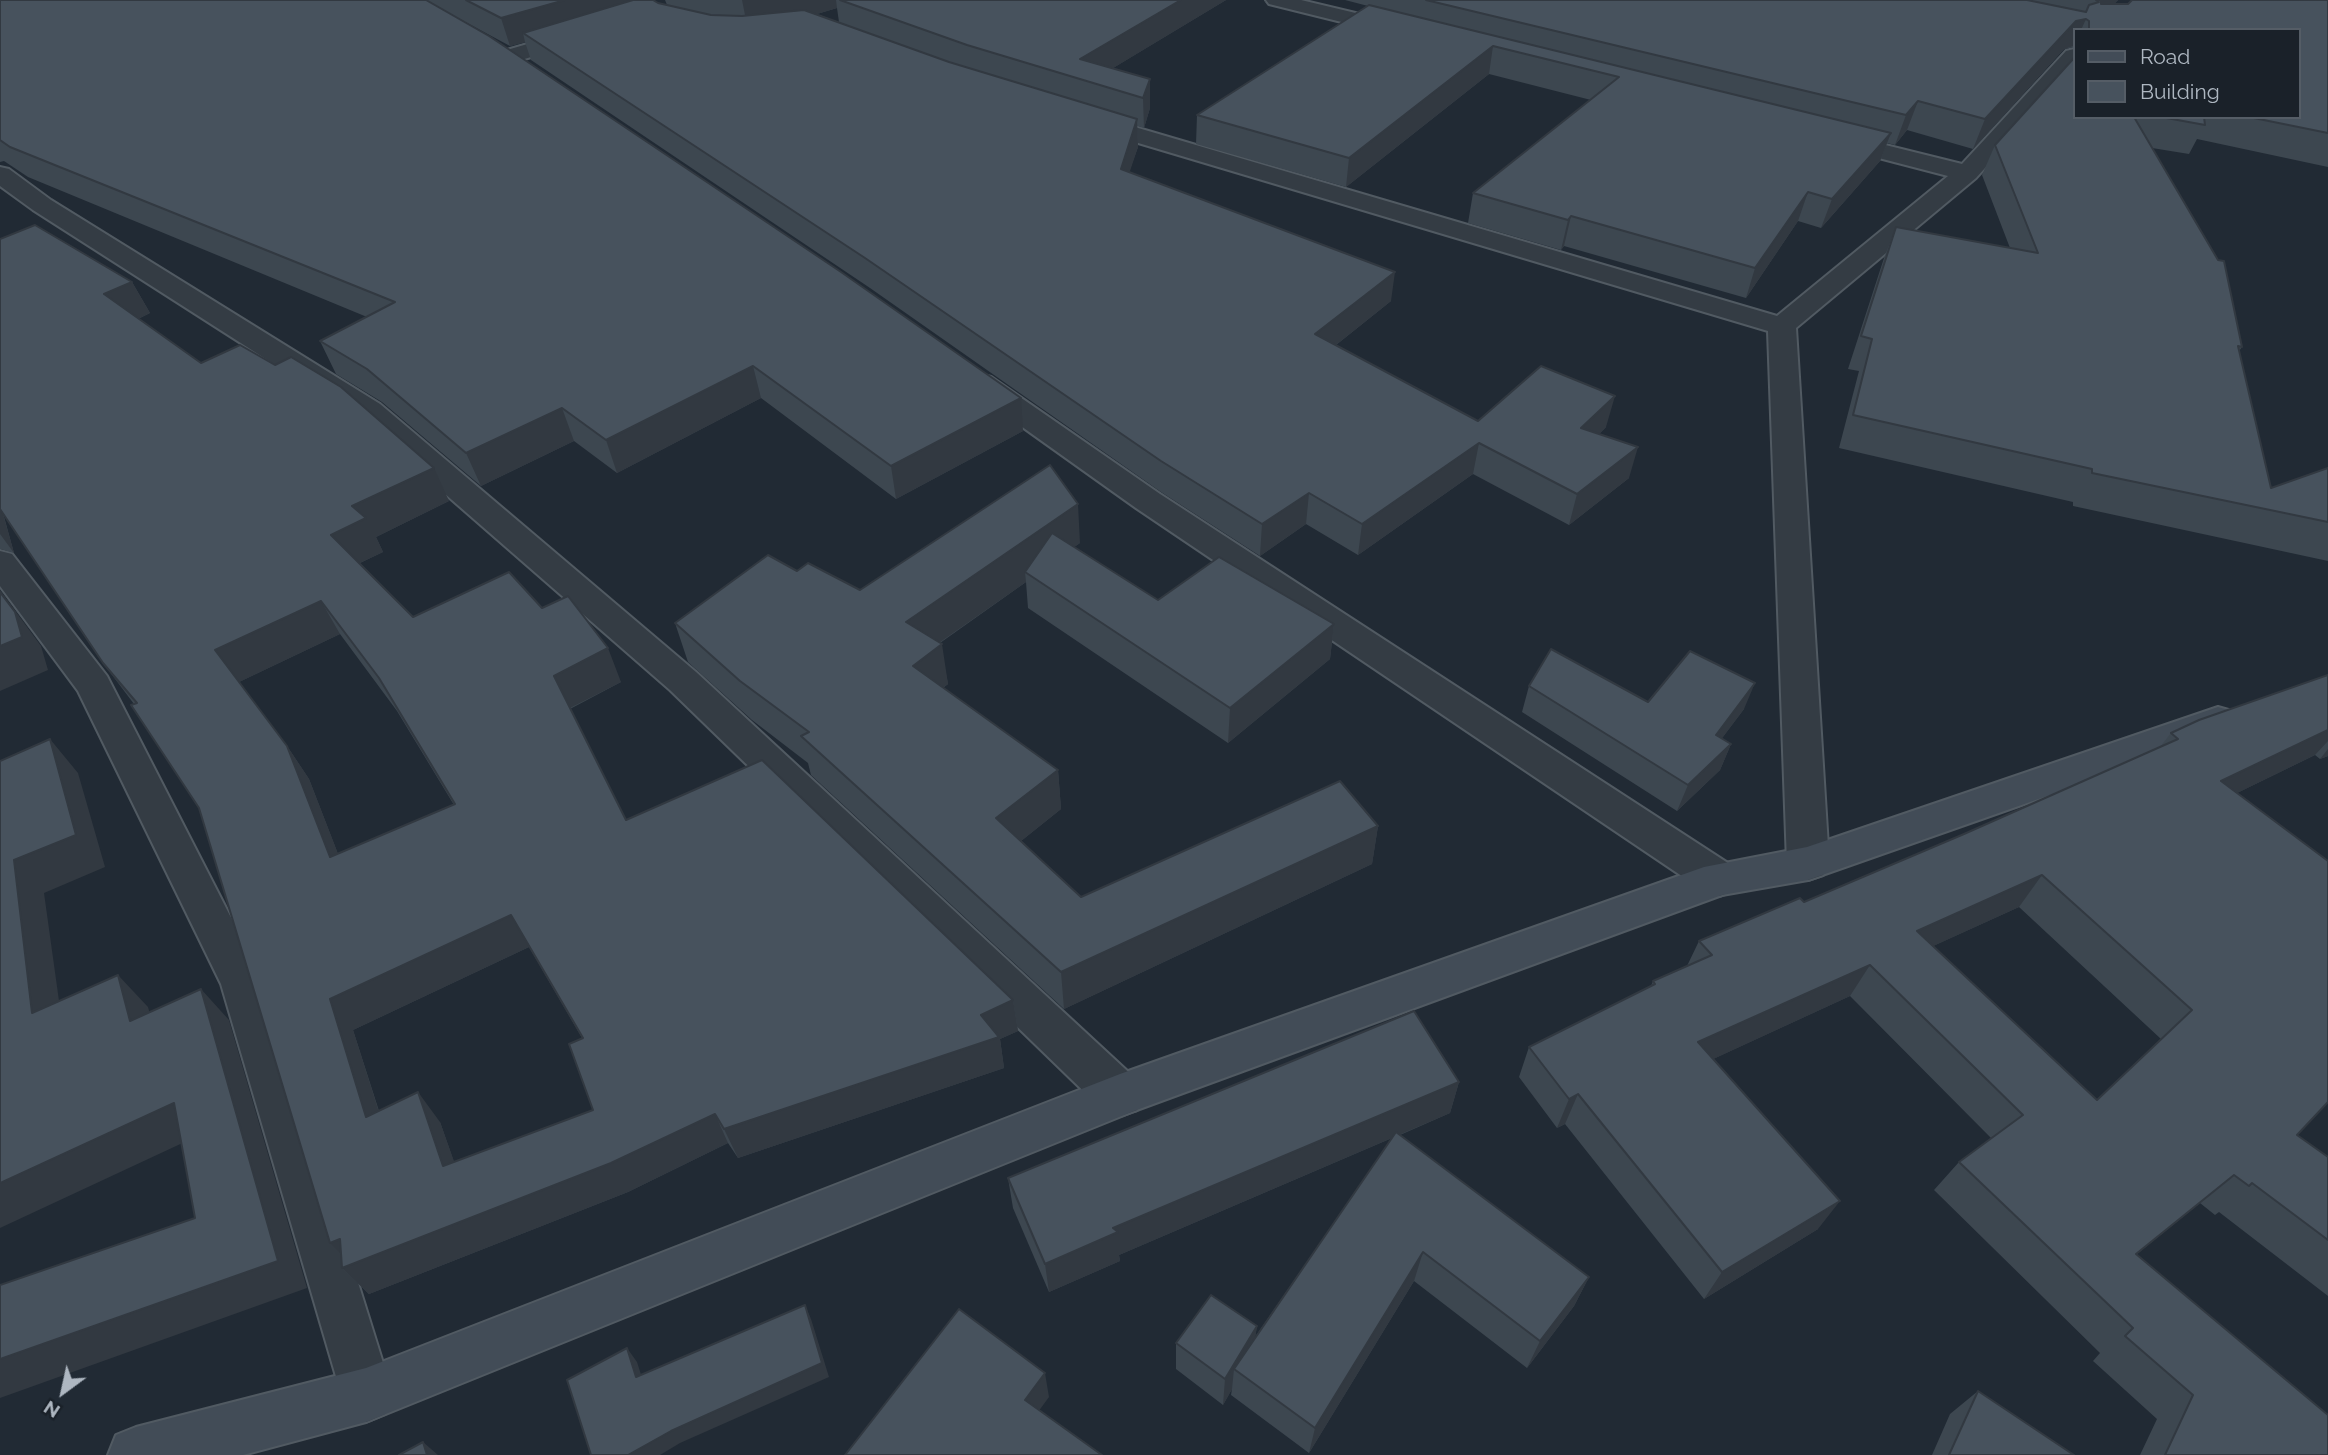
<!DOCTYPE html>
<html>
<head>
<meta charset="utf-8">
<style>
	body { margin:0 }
	#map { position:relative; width:2328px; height:1455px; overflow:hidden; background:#212a34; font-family:Raleway,sans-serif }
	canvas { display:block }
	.legend { position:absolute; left:2073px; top:28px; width:228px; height:91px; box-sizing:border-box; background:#1a2129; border:2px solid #555d66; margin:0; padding:9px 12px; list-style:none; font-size:21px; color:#aeb7c1 }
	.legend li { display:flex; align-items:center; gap:14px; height:35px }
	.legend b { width:35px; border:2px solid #555d66 }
	.north { position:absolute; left:28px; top:1357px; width:70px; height:70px; -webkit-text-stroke:5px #1a2129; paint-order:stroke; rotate:213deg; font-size:19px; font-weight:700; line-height:28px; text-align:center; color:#aeb7c1 }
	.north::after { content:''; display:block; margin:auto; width:24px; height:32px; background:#aeb7c1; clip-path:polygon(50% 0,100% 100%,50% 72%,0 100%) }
</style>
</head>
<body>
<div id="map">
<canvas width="2328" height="1455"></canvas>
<ul class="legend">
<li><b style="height:9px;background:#424c57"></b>Road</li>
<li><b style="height:19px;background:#47525d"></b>Building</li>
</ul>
<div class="north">N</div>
</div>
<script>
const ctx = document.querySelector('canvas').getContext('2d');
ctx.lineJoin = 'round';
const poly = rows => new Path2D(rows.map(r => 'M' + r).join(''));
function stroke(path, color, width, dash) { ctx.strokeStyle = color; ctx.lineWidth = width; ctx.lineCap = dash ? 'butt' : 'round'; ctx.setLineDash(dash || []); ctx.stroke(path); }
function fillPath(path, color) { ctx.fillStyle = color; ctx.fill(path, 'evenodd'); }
const lane = poly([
	[0,551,12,554,107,676,265,984,393,1395,385,1414,366,1422,347,1414,221,984,78,691,0,586,0,551]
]);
const street = poly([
	[1266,0,1301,0,1406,25,1409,30,1398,36,1269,4,1266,0],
	[579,29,590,35,587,40,508,64,497,57,500,52,579,29],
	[2074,49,2074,69,1976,178,1796,328,1829,863,1823,875,1808,880,1793,875,1787,863,1768,331,1078,125,1074,120,1078,115,1094,115,1777,316,1948,176,1825,144,1821,139,1825,134,1833,132,1962,164,2066,51,2074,49],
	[0,167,9,169,51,200,380,404,696,672,1137,1080,1144,1095,1137,1110,1120,1116,1103,1110,670,690,358,418,33,210,0,186,0,167],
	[980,374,991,377,1160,494,1734,867,1740,879,1734,891,1719,896,1704,891,1136,508,969,389,965,383,969,377,980,374]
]);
const secondary = poly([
	[2218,707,2232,711,2237,721,2232,731,1808,880,1722,895,1134,1111,366,1422,243,1455,108,1455,116,1435,136,1427,366,1368,1120,1074,1704,867,1807,847,2218,707]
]);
const wall = poly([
	[0,0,653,0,658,3,667,5,665,0,1226,0,1113,68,1150,79,1150,108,1144,128,1137,126,1138,147,1129,172,1391,301,1336,345,1478,421,1606,427,1599,434,1629,478,1569,525,1473,474,1358,555,1306,524,1260,556,1161,492,870,288,531,60,525,42,510,46,454,16,1023,431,896,499,761,398,617,473,574,441,481,486,382,402,336,374,320,341,367,317,28,177,4,161,0,162],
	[837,8,839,22,817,14],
	[1345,0,2118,0,2114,4,2328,0,2328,167,2197,139,2189,154,2152,148,2242,347,2239,351,2271,488,2328,468,2328,561,2073,506,2073,502,1839,448,1859,371,1848,369,1884,258,1896,227,2010,248,1982,175,1995,145,2074,117,2298,117,2298,30,2074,30,2074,47,2064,49,1973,149,1907,130,1895,145,1887,143,1880,161,1821,228,1798,221,1746,298,1564,246,1561,250,1468,223,1473,193,1591,100,1489,74,1346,187,1196,144,1197,115,1368,6],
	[0,239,132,282,150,313,138,319,201,363,449,501,376,537,383,552,360,563,413,617,542,608,621,682,570,709,626,820,1013,1000,1018,1031,1000,1039,1004,1068,738,1158,728,1143,628,1192,369,1294,342,1268,341,1254,199,808,134,704,103,663,3,513,14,553,0,549],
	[340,634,397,711,454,805,338,854,309,779,287,746,239,682],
	[529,947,582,1038,593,1110,454,1162,440,1122,379,1111,353,1030],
	[1080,543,1074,547,1158,600,1334,624,1330,659,1228,743,1028,608,1026,582,940,643,948,684,943,688,1058,770,1061,809,1021,841,1081,897,1378,826,1372,864,1064,1009,811,775,808,763,752,720,688,662,675,623,797,571,860,590],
	[2328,675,2328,756,2320,759,2315,755,2237,793,2297,1135,2328,1157,2328,1296,2219,1212,2215,1215,2200,1203,2137,1254,2328,1455,2140,1455,2157,1419,2093,1361,2100,1353,1934,1190,1959,1162,1991,1138,1850,996,1713,1059,1818,1229,1704,1299,1565,1124,1557,1128,1519,1077,1529,1047,1651,986,1653,981,1687,966,1699,941,1804,902,1964,834,2160,747,2171,733],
	[2019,907,2161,1039,2097,1100,1933,946],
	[1529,686,1648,702,1744,709,1722,738,1731,744,1720,770,1677,811,1522,712],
	[1459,1082,1450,1113,1400,1135,1589,1277,1574,1306,1527,1368,1414,1281,1309,1453,1231,1395,1232,1389,1223,1405,1176,1369,1176,1343,1257,1326,1255,1337,1392,1138,1119,1255,1120,1261,1049,1292,1013,1208,1008,1178],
	[1978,1391,2074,1455,1932,1455,1950,1414]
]);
const shadedWall = poly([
	[565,0,642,0,523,33,525,42,510,46,501,18],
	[742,0,836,0,837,8,807,17,747,25],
	[1181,0,1226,0,1090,82,1080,59],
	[2101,0,2118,0,2088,28],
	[2086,19,2081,30,2074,30,2073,46,2064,49,1973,149,1985,119,2076,21],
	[1493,46,1489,74,1346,187,1349,158],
	[1150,79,1150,108,1144,128,1143,98],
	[1918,101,1907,130,1895,145,1906,115],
	[1137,119,1138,147,1121,198,1121,169],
	[1891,133,1880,161,1821,228,1832,199],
	[1808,192,1798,221,1746,298,1755,268],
	[1571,216,1564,246,1561,250,1568,220],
	[1395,272,1391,301,1312,364,1315,334],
	[132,282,150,313,123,326,104,294],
	[753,366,761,398,617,473,606,440],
	[1615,396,1606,427,1573,459,1581,428],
	[1021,398,1023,431,896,499,891,466],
	[562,408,574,441,481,486,466,453],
	[1479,443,1473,474,1358,555,1362,524],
	[1638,447,1629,478,1569,525,1577,494],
	[434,468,449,501,376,537,383,552,349,568,331,535,352,506],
	[1309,493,1306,524,1260,556,1262,524],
	[1078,504,1080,543,1032,577,1025,572,1026,582,913,661,906,622],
	[0,505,1,507,14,553,0,534],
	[0,590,41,646,48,670,0,691],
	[321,601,340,634,237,683,215,650],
	[1334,624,1330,659,1228,743,1230,708],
	[942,644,948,684,920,705,913,666],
	[608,648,621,682,568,709,554,676],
	[1755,683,1744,709,1705,761,1716,735],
	[2328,730,2328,741,2315,755,2194,814,2221,781],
	[50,739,78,773,105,867,44,893,65,1044,32,1013,14,860],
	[1731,744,1720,770,1677,811,1688,785],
	[287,746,309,779,352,890,330,857],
	[2328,749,2328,756,2320,759],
	[1058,770,1061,809,1001,857,996,818],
	[1378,826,1372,864,1064,1009,1061,972],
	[2042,875,2019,907,1896,963,1917,931],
	[511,915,529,947,353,1030,390,1147,366,1117,330,999],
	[1870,965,1850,996,1683,1073,1698,1042],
	[118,975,148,1007,160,1052,130,1021],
	[201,989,229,1020,307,1288,0,1398,0,1359,278,1261],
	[1013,1000,1018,1031,1000,1039,1004,1068,738,1158,724,1129],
	[1459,1082,1450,1113,1119,1255,1120,1261,1049,1292,1045,1264,1113,1228],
	[418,1092,440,1122,466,1195,443,1166],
	[1578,1094,1565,1124,1557,1128,1569,1099],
	[174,1103,204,1133,0,1228,0,1183],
	[715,1114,728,1143,628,1192,369,1294,342,1268,351,1264,330,1243],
	[2234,1175,2200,1203,2105,1280,2136,1254],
	[1840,1201,1818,1229,1704,1299,1722,1272],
	[1423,1252,1414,1281,1309,1453,1315,1428],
	[1589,1277,1574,1306,1527,1368,1540,1341],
	[805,1305,811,1319,829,1377,680,1443,660,1455,628,1455],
	[1257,1326,1253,1353,1234,1369,1232,1389,1223,1405,1225,1379],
	[627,1348,637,1362,646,1390,636,1377],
	[1045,1373,1049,1397,1030,1423,1025,1400],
	[423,1442,438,1455,427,1455]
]);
const building = poly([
	[0,0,426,0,489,36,841,272,1021,398,891,466,753,366,606,440,562,408,466,453,367,369,320,341,395,302,10,147,0,140,0,0],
	[466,0,565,0,501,18,466,0],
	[633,0,653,0,658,3,711,15,742,16,804,10,949,62,1137,119,1121,169,1395,272,1315,334,1478,421,1541,366,1615,396,1581,428,1638,447,1577,494,1479,443,1362,524,1309,493,1262,524,1161,461,865,258,523,33,633,0],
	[840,0,1181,0,1080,59,1150,79,1143,98,967,45,840,0],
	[1426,0,2027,0,2086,12,2089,5,2099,2,2096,0,2101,0,2101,4,2128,4,2132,0,2328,0,2328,133,2249,117,2298,117,2298,30,2089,30,2089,21,2086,19,2076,21,1985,119,1918,101,1906,115,1426,0],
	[1369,5,1891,133,1832,199,1808,192,1755,268,1571,216,1568,220,1473,193,1619,77,1493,46,1349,158,1197,115,1369,5],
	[2074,58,2074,117,2134,117,2218,260,2224,261,2242,347,2238,346,2271,488,2328,468,2328,522,2092,473,2092,469,1853,415,1872,339,1861,336,1896,227,2038,253,1995,145,2074,58],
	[2161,117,2204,117,2205,125,2161,117],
	[35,225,132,282,104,294,201,363,240,345,275,365,291,357,341,387,434,468,352,506,366,518,331,535,413,617,509,572,542,608,568,596,608,648,554,676,626,820,762,760,1013,1000,981,1015,999,1037,724,1129,715,1114,611,1163,342,1268,340,1239,330,1243,199,808,131,705,137,703,103,663,0,509,0,239,35,225],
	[321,601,379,678,455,804,330,857,287,746,215,650,321,601],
	[511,915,583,1038,569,1044,593,1110,443,1166,418,1092,366,1117,330,999,511,915],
	[1050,465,1078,504,906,622,942,644,913,666,1058,770,996,818,1081,897,1340,781,1378,826,1061,972,801,736,809,732,740,681,675,623,768,555,797,571,808,563,860,590,1050,465],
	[1052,533,1158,600,1219,557,1334,624,1230,708,1025,572,1052,533],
	[0,592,15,612,22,637,0,646,0,592],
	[1551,649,1648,702,1690,651,1755,683,1716,735,1731,744,1688,785,1529,686,1551,649],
	[2328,675,2328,730,2221,781,2328,861,2328,1102,2297,1135,2328,1157,2328,1240,2252,1183,2249,1186,2234,1175,2136,1254,2328,1415,2328,1455,2165,1455,2193,1395,2125,1336,2133,1328,1959,1162,2023,1115,1870,965,1698,1042,1840,1201,1722,1272,1578,1094,1569,1099,1529,1047,1655,984,1653,981,1712,955,1699,941,1800,898,1804,902,1964,834,2178,739,2171,733,2199,720,2328,675],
	[2042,875,2192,1010,2097,1100,1917,931,2042,875],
	[50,739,76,835,14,860,32,1013,118,975,130,1021,201,989,278,1261,0,1359,0,1285,195,1218,174,1103,0,1183,0,761,50,739],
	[1414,1011,1459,1082,1113,1228,1118,1232,1045,1264,1008,1178,1414,1011],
	[1396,1132,1589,1277,1540,1341,1423,1252,1315,1428,1234,1369,1396,1132],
	[1211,1295,1257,1326,1225,1379,1176,1343,1211,1295],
	[805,1305,822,1363,671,1431,628,1455,591,1455,567,1380,627,1348,636,1377,805,1305],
	[959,1309,1045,1373,1025,1400,1102,1455,845,1455,959,1309],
	[1978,1391,2074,1455,1949,1455,1978,1391],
	[423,1442,427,1455,399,1455,423,1442]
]);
stroke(lane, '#515a62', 4);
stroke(street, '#515a62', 4);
stroke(secondary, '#515a62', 4);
fillPath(lane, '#343c44');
fillPath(street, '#343c44');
fillPath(secondary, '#424c57');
fillPath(wall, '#3d4750');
fillPath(shadedWall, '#323941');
fillPath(building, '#47525d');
stroke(building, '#323941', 2);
</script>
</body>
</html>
